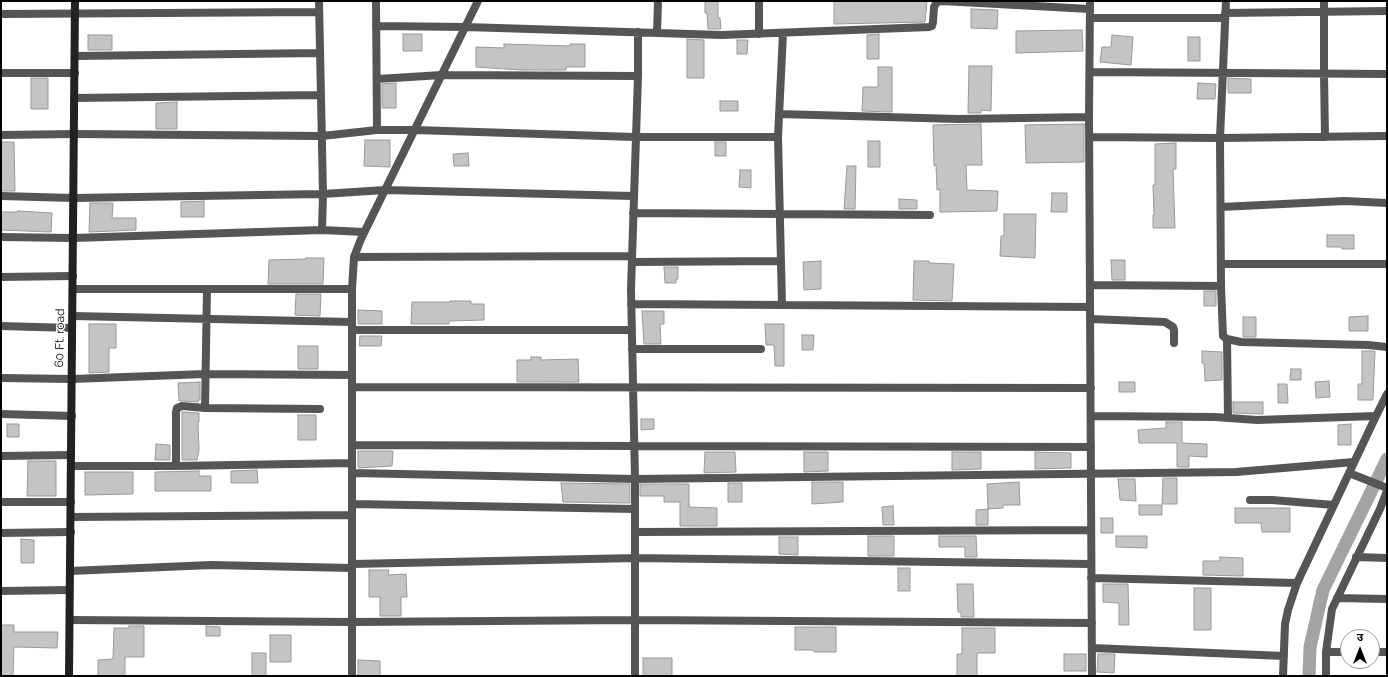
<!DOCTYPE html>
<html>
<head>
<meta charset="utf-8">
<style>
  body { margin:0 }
  #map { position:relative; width:1388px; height:677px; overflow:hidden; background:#fff; font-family:Raleway,"Noto Sans Devanagari",sans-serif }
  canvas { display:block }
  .frame { position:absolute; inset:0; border:2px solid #000; pointer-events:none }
  .north { position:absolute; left:1340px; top:629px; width:40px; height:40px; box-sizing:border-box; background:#fff; border:1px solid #999; border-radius:50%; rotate:0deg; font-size:11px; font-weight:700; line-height:16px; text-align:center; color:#000 }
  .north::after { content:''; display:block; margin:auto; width:14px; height:18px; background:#000; clip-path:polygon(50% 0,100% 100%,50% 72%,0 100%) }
</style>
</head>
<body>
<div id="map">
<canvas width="1388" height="677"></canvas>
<div class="frame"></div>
<div class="north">उ</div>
</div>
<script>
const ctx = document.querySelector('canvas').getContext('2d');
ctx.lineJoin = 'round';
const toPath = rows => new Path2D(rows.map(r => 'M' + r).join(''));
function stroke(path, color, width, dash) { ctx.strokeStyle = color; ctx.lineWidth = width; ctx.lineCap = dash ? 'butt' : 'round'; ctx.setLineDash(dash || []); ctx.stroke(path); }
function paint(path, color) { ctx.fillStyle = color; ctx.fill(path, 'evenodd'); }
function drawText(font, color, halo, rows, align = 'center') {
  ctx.font = font + ' Raleway,sans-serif'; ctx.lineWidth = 3; ctx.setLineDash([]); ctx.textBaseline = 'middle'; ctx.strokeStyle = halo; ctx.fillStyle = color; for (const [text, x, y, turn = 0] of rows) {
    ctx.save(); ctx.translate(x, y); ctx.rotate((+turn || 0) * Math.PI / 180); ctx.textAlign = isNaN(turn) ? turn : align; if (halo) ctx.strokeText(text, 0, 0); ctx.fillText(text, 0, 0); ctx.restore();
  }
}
const canal = toPath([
  [1309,676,1310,647,1323,590,1387,459]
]);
const building = toPath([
  [705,1,718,1,718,18,720,18,721,29,708,29,707,13,705,13,705,1],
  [834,1,927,1,925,22,834,24,834,1],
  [971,9,998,10,997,29,971,28,971,9],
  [1082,30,1083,51,1016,53,1016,31,1082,30],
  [403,34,422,34,422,51,403,51,403,34],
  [879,34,879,59,867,59,867,35,879,34],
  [88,35,112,35,112,50,88,50,88,35],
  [1112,35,1133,37,1131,65,1100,62,1102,47,1111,47,1112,35],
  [1188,37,1200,37,1200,61,1188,61,1188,37],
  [687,39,704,40,704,78,687,78,687,39],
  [737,40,748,40,747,54,737,54,737,40],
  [504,44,570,46,570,44,585,44,585,67,566,67,566,70,520,70,476,67,476,47,504,48,504,44],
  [969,66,992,66,991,111,981,110,981,113,968,113,969,66],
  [878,67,892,67,892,112,862,111,863,87,878,87,878,67],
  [31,78,48,78,48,109,31,109,31,78],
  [1228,78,1251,79,1251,93,1228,93,1228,78],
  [396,83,396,108,382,108,382,84,396,83],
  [1198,83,1216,84,1215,99,1197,99,1198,83],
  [720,101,738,101,738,111,720,111,720,101],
  [177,102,177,129,156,129,156,103,177,102],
  [981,124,982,165,966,165,967,190,998,191,997,211,940,212,940,189,937,190,936,165,934,166,933,125,981,124],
  [1084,124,1084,162,1026,163,1025,125,1084,124],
  [365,140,390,140,390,167,364,166,365,140],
  [868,141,880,141,880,167,868,167,868,141],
  [1,142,14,142,15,191,1,191,1,142],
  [715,142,726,142,726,156,715,156,715,142],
  [1176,143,1176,169,1173,169,1175,228,1153,228,1153,215,1154,215,1153,185,1155,185,1155,144,1176,143],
  [468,153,469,166,454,166,453,154,468,153],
  [847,166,856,166,855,209,844,209,847,166],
  [740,170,751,170,751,188,739,187,740,170],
  [1052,193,1067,193,1067,212,1051,212,1052,193],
  [899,199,917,200,917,209,899,209,899,199],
  [204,201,204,217,181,217,181,202,204,201],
  [90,203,113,203,112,218,136,218,136,230,89,232,90,203],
  [18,211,52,213,51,232,1,230,1,212,18,212,18,211],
  [1004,214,1036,214,1035,258,1000,256,1001,236,1004,236,1004,214],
  [1327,235,1354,235,1354,249,1342,249,1342,247,1327,247,1327,235],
  [306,258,324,258,323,284,268,284,269,260,306,259,306,258],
  [1111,260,1125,260,1125,280,1112,280,1111,260],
  [821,261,821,289,804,290,803,262,821,261],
  [914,261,929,261,929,263,954,264,952,301,913,300,914,261],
  [664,267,678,267,678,279,676,279,676,283,665,283,664,267],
  [1204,291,1216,291,1216,306,1204,306,1204,291],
  [296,294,321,294,320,316,295,315,296,294],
  [450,301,471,301,471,304,484,304,484,320,449,321,449,324,411,324,412,302,450,302,450,301],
  [358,310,382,311,382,324,358,324,358,310],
  [642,311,664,311,664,324,660,324,661,344,644,344,642,311],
  [1368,316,1368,331,1349,331,1349,317,1368,316],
  [1243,317,1256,317,1256,337,1243,337,1243,317],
  [89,324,116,324,116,348,109,348,109,372,89,373,89,324],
  [765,324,784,324,784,366,775,366,774,345,766,345,765,324],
  [802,335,814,335,813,350,802,350,802,335],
  [360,336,382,336,381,346,359,346,360,336],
  [298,346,318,346,318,369,298,369,298,346],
  [1202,351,1222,352,1222,380,1205,381,1204,363,1202,363,1202,351],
  [1362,351,1375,351,1373,400,1358,400,1358,384,1362,384,1362,351],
  [531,357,541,357,541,360,578,359,579,382,517,382,517,360,531,360,531,357],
  [1291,369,1301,369,1301,380,1290,380,1291,369],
  [1329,381,1330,397,1316,398,1315,382,1329,381],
  [200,382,200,400,198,400,198,402,182,401,179,401,178,383,200,382],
  [1119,382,1135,382,1135,392,1119,392,1119,382],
  [1278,384,1287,384,1288,403,1278,403,1278,384],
  [1233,402,1263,402,1263,414,1233,413,1233,402],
  [182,412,199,413,199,422,198,422,199,450,197,460,182,460,182,412],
  [298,415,316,415,316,440,298,440,298,415],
  [641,419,654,419,654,429,641,430,641,419],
  [1166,422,1182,422,1182,443,1207,444,1207,457,1189,456,1189,467,1177,467,1177,443,1139,443,1138,430,1166,428,1166,422],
  [7,424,19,424,19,437,7,437,7,424],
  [1351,424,1351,445,1338,445,1338,425,1351,424],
  [156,444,170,445,170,460,155,460,156,444],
  [358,451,393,451,392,466,358,468,358,451],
  [705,452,735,452,736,472,704,473,705,452],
  [804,452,828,452,828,471,804,472,804,452],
  [952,452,981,452,981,469,952,470,952,452],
  [1035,452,1071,453,1071,468,1035,469,1035,452],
  [28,461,56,461,56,496,27,496,28,461],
  [257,470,258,483,231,483,231,471,257,470],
  [199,471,199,476,211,476,211,491,155,491,155,472,199,471],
  [85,472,133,472,133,494,85,495,85,472],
  [1163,478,1177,478,1177,504,1162,504,1163,478],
  [1118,479,1135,479,1136,501,1120,500,1118,479],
  [812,482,843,482,843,502,812,504,812,482],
  [1019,482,1020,505,1003,505,1003,508,988,509,987,484,1019,482],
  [561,483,630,484,630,503,563,502,561,483],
  [728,483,742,483,742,502,728,502,728,483],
  [640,484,689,484,689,507,717,508,717,526,680,526,680,502,664,502,664,496,640,496,640,484],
  [1139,505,1162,505,1162,515,1139,515,1139,505],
  [893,506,894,525,883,525,882,507,893,506],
  [1235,508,1290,508,1290,532,1262,532,1261,523,1235,523,1235,508],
  [988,509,988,525,976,525,976,510,988,509],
  [1101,518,1113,518,1113,533,1101,533,1101,518],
  [868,536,894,536,894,556,868,556,868,536],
  [939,536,976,536,977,557,965,557,965,547,939,547,939,536],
  [1116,536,1147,536,1147,548,1116,547,1116,536],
  [779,537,798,537,798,555,779,554,779,537],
  [21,539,34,540,34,563,21,563,21,539],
  [1220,557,1243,558,1243,576,1203,575,1203,561,1220,561,1220,557],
  [898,568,910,568,910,591,898,591,898,568],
  [369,570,389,570,388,575,406,574,407,597,401,597,401,616,380,616,380,597,369,597,369,570],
  [957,584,973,584,974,617,961,617,961,612,958,612,957,584],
  [1103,584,1128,584,1129,625,1119,625,1119,603,1103,602,1103,584],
  [1194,588,1211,588,1211,630,1194,630,1194,588],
  [1,625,14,625,14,632,58,632,57,648,14,647,13,676,1,676,1,625],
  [129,626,144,626,144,657,125,657,125,676,98,676,98,660,113,659,114,628,129,628,129,626],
  [206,626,220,627,220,636,206,636,206,626],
  [795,627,836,627,836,652,814,652,814,650,795,650,795,627],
  [962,628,995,628,995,653,977,653,977,676,957,676,957,654,962,654,962,628],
  [270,635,291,635,291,662,270,662,270,635],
  [252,653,266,653,266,676,252,676,252,653],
  [1064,654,1086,654,1086,671,1064,671,1064,654],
  [1098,654,1115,654,1114,673,1097,672,1098,654],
  [643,658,672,658,672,676,643,676,643,658],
  [358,660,380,661,380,676,358,676,358,660]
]);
const street = toPath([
  [376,1,377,130],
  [759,1,759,34],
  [1090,1,1089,117,1092,676],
  [1226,1,1220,138,1221,286,1223,336,1227,339,1241,342,1368,345,1387,347],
  [1324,1,1324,74,1325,137],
  [1225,13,1387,11],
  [1,14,319,12],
  [1090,18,1225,18],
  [376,26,466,27,722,35,929,27,932,26,933,22,934,7,937,2,942,1,1090,9],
  [657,33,658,1],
  [75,56,320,53],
  [1090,72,1387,74],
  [1,73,75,73],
  [377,79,442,75,638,76],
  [74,98,321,95],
  [779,114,958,119,1089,117],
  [1,135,74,134,322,136,377,130,415,130,635,137,778,137],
  [1090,137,1220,138,1387,136],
  [1,196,73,198,323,194,385,190,633,196],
  [1221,207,1345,201,1387,203],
  [633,213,930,215],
  [322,230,364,232],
  [1,237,73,238,322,230,323,194,319,1],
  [354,257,632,256],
  [632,262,781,261],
  [1221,264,1387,264],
  [1,277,73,276],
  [1090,285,1221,286],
  [73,289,352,289],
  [631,304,1090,307],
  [782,305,778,137,783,33],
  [73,316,352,322],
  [1091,319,1165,322,1173,327,1174,330,1174,343],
  [1,326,72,328],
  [352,330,632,330],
  [1227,339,1228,418],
  [632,349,761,349],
  [1,378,72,379,205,374,352,375],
  [352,387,1091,388],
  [205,408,207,289],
  [1,414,72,416],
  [1091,416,1215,417,1257,420,1376,416],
  [352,445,634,446,1091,447],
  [1,456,71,455],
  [71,466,176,466,352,463],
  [176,466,176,412,177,408,182,406,205,408,320,409],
  [353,473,635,479,1236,472,1354,462],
  [1349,473,1387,488],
  [1250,500,1272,500,1334,505],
  [1,502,71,502],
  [353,504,635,509],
  [71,517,352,515],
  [635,532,1091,530],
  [1,533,71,532],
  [1356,557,1387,558],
  [352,564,636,558,1091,564],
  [70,571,211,565,352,568],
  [1091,578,1297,583],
  [1,591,69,590],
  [1337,598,1387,599],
  [70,620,352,622,635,620,1092,623],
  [1092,648,1284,656],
  [1326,652,1348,652],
  [1372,652,1387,652],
  [352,676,352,289,354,257,361,239,385,190,478,1],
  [635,676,635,479,631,289,638,76,638,32],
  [1283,676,1285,624,1288,610,1297,583,1376,416,1387,394],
  [1326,676,1326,652,1332,609,1380,509,1387,491]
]);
const secondary = toPath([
  [69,676,75,1]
]);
const streetNames = [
  ["60 Ft. road",60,338,-89]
];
stroke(canal, '#a3a3a3', 13);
paint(building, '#c4c4c4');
stroke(building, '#999', 1);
stroke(street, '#555', 8);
stroke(secondary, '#222', 8);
drawText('12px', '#000', '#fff', streetNames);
</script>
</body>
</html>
